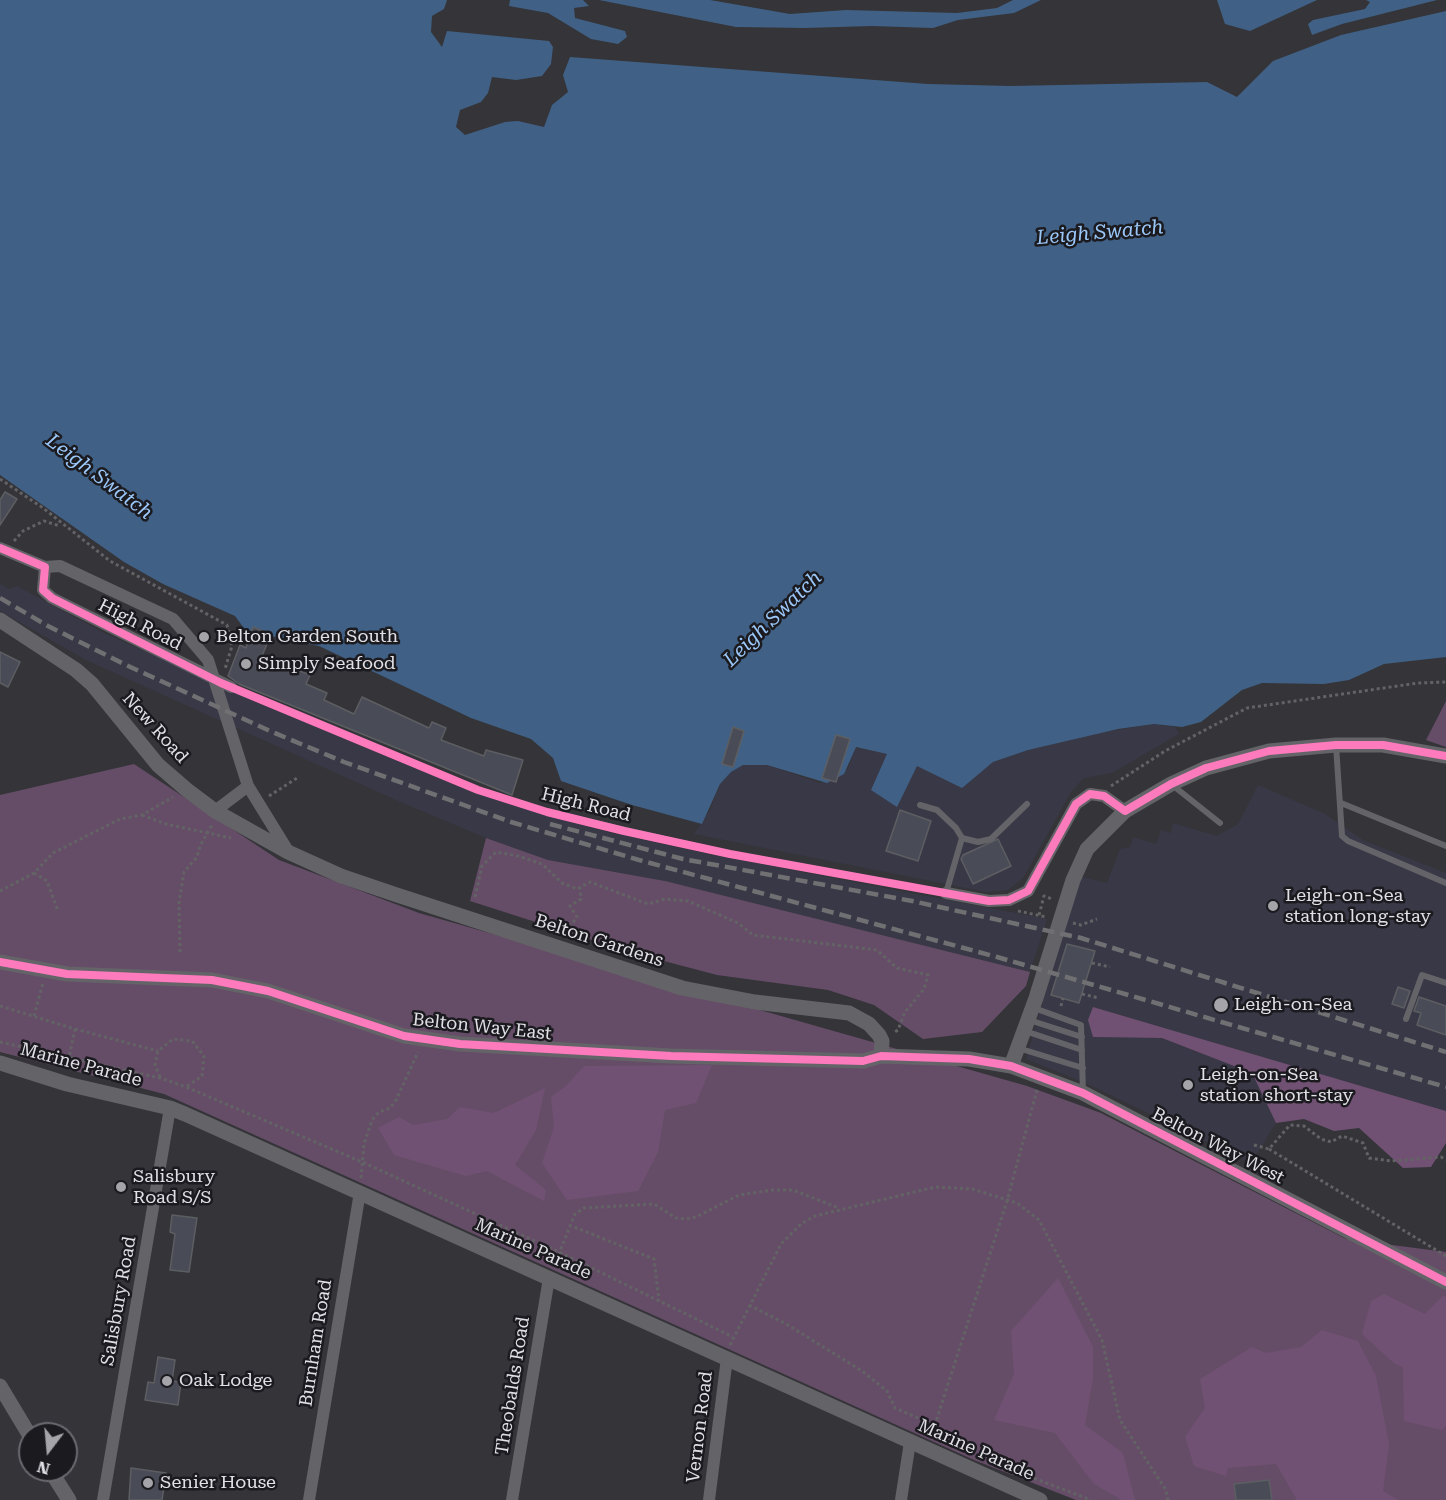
<!DOCTYPE html>
<html>
<head>
<meta charset="utf-8">
<style>
  body { margin:0 }
  #map { position:relative; width:1446px; height:1500px; overflow:hidden; background:#343439; font-family:"Roboto Serif",serif }
  canvas { display:block }
  .north { position:absolute; left:18px; top:1422px; width:60px; height:60px; box-sizing:border-box; background:#1b1a1f; border:2px solid #6a696f; border-radius:50%; rotate:196deg; font-size:16px; font-weight:700; line-height:24px; text-align:center; color:#e1e0e6 }
  .north::after { content:''; display:block; margin:auto; width:21px; height:27px; background:#a4a4a9; clip-path:polygon(50% 0,100% 100%,50% 72%,0 100%) }
</style>
</head>
<body>
<div id="map">
<canvas width="1446" height="1500"></canvas>
<div class="north">N</div>
</div>
<script>
const ctx = document.querySelector('canvas').getContext('2d');
ctx.lineJoin = 'round';
function paint(path, color) { ctx.fillStyle = color; ctx.fill(path, 'evenodd'); }
const toPath = rows => new Path2D(rows.map(r => 'M' + r).join(''));
function stroke(path, color, width, dash) { ctx.strokeStyle = color; ctx.lineWidth = width; ctx.lineCap = dash ? 'butt' : 'round'; ctx.setLineDash(dash || []); ctx.stroke(path); }
function drawText(font, color, halo, rows, align = 'center') {
  ctx.font = font + ' "Roboto Serif",serif'; ctx.lineWidth = 5; ctx.setLineDash([]); ctx.textBaseline = 'middle'; ctx.strokeStyle = halo; ctx.fillStyle = color; for (const [text, x, y, turn = 0] of rows) {
    ctx.save(); ctx.translate(x, y); ctx.rotate((+turn || 0) * Math.PI / 180); ctx.textAlign = isNaN(turn) ? turn : align; if (halo) ctx.strokeText(text, 0, 0); ctx.fillText(text, 0, 0); ctx.restore();
  }
}
const built = toPath([
  [0,584,9,589,17,586,104,633,289,715,437,777,522,808,607,832,708,854,1047,919,1030,972,665,881,548,860,486,838,398,801,86,660,0,611],
  [1154,724,1175,727,1179,734,1112,773,1084,778,1071,792,1023,878,1008,890,986,892,694,834,710,810,720,784,731,772,743,765,767,765,820,783,848,769,855,747,888,754,917,766,978,773,993,762,1028,750,1090,734],
  [1258,785,1325,814,1363,840,1446,873,1446,1111,1093,1007,1094,1037,1162,1038,1252,1073,1276,1123,1251,1163,1092,1086,1026,1059,1079,876,1107,883,1120,849,1130,847,1133,837,1156,844,1161,830,1171,833,1173,823,1217,836,1238,824]
]);
const green = toPath([
  [1446,701,1446,747,1426,740],
  [134,764,279,860,419,913,1027,1086,1101,1113,1346,1239,1446,1252,1446,1500,1076,1500,974,1460,164,1094,0,1052,0,795],
  [486,838,548,860,665,881,1030,972,1026,986,982,1032,923,1039,874,1005,828,990,717,975,626,951,470,901]
]);
const forest = toPath([
  [1093,1007,1446,1111,1446,1143,1431,1167,1403,1168,1359,1128,1334,1131,1304,1119,1276,1123,1252,1073,1162,1038,1093,1037,1088,1020],
  [712,1065,696,1103,665,1110,658,1152,638,1191,567,1200,542,1163,554,1127,551,1097,566,1086,584,1066],
  [545,1088,536,1130,515,1165,546,1190,544,1201,487,1171,466,1176,394,1155,378,1128,399,1117,413,1125,447,1119,460,1107,494,1113],
  [1058,1278,1093,1347,1093,1378,1085,1425,1123,1453,1135,1500,1122,1500,1094,1484,1055,1433,994,1420,1014,1374,1011,1331],
  [1384,1294,1425,1314,1443,1296,1446,1297,1446,1426,1442,1430,1404,1421,1403,1367,1395,1364,1362,1334,1371,1301],
  [1322,1330,1358,1341,1376,1376,1389,1444,1383,1491,1398,1500,1297,1500,1276,1464,1228,1468,1226,1476,1194,1466,1185,1437,1205,1408,1200,1379,1252,1347,1266,1353,1301,1347]
]);
const water = toPath([
  [0,0,447,0,444,9,432,16,431,32,442,47,447,31,549,41,553,47,551,64,542,76,516,80,492,77,488,93,481,102,460,110,456,127,465,135,505,122,518,121,544,127,552,105,568,92,563,75,570,57,928,84,1011,86,1207,82,1237,97,1273,61,1341,35,1446,11,1446,657,1384,664,1349,680,1324,684,1262,683,1242,690,1201,722,1182,727,1154,724,1118,729,1028,750,993,762,962,788,917,766,897,807,871,790,887,754,856,747,844,774,827,783,767,765,743,765,731,772,720,784,702,824,632,805,561,781,553,758,531,739,471,718,319,646,246,631,235,616,163,584,124,562,0,475],
  [510,0,583,0,589,6,574,8,575,18,625,31,627,37,618,44,591,39,548,13,509,6],
  [599,0,710,0,790,14,846,10,957,13,997,8,1013,0,1041,0,1014,13,958,20,933,28,872,26,805,28,736,27],
  [1217,0,1317,0,1250,31,1225,24],
  [1366,0,1437,0,1342,24,1312,35,1308,24,1313,20,1365,9,1370,2]
]);
const building = toPath([
  [5,492,17,499,0,525,0,500,5,492],
  [253,627,271,634,262,656,310,675,306,684,327,693,324,700,354,714,362,697,429,728,432,722,446,728,441,740,484,756,486,750,523,760,512,795,239,684,228,676,240,645,246,648,253,627],
  [0,652,20,662,8,687,0,683,0,652],
  [733,727,744,731,733,767,722,764,733,727],
  [836,735,850,739,836,782,822,778,836,735],
  [900,810,931,821,918,861,886,851,900,810],
  [998,839,1011,866,973,884,961,859,963,855,998,839],
  [1067,944,1095,951,1079,1003,1051,995,1067,944],
  [1398,987,1410,991,1404,1008,1392,1004,1398,987],
  [1419,997,1446,1006,1446,1035,1417,1025,1421,1013,1414,1011,1419,997],
  [172,1215,197,1218,189,1272,170,1270,175,1234,170,1232,172,1215],
  [158,1357,175,1360,172,1381,181,1382,178,1405,145,1400,148,1382,154,1383,158,1357],
  [131,1468,166,1473,162,1500,129,1500,131,1468],
  [1269,1480,1272,1500,1236,1500,1234,1484,1269,1480]
]);
const path = toPath([
  [0,479,43,508,110,561,227,625,232,646,225,669],
  [14,541,23,531,44,521,60,526],
  [1111,786,1165,751,1247,708,1418,683,1446,682],
  [269,796,297,778],
  [142,815,166,824,231,838],
  [34,873,47,881,58,911],
  [0,891,34,873,53,853,120,819,142,815,173,797],
  [475,897,482,866,496,852,518,856,542,864,562,883,577,889,590,882,648,904,665,899,688,901,738,923,753,935,877,950,897,968,928,975,924,989,905,1012,898,1030,893,1033],
  [1018,911,1046,917],
  [1039,915,1044,896,1052,899],
  [1073,923,1081,925,1097,919],
  [566,932,577,917,570,906,581,899,580,887],
  [180,952,179,903,184,872,197,857,200,846,212,825],
  [1092,963,1110,967],
  [1082,994,1099,998],
  [0,1006,75,1029,69,1058],
  [1061,1006,1063,998],
  [34,1016,43,983],
  [75,1029,158,1051],
  [0,1042,160,1078,186,1087,362,1162,559,1252,733,1337],
  [160,1077,155,1065,158,1051,173,1039,192,1041,204,1056,202,1076,186,1087],
  [1254,1145,1269,1149,1290,1125,1304,1126,1321,1139,1331,1142,1342,1136,1363,1143,1369,1158,1391,1161,1441,1157,1446,1160],
  [1269,1149,1446,1256],
  [361,1178,364,1144,372,1120,379,1112,390,1108,396,1100,418,1052],
  [569,1225,654,1259,659,1301],
  [554,1266,575,1214,584,1208,654,1204,676,1218,685,1219,696,1217,739,1195,773,1190,793,1190,839,1208],
  [749,1305,788,1325,862,1371,887,1391,895,1408,934,1425],
  [730,1345,781,1244,801,1224,815,1216,935,1187,972,1189,1017,1203,1039,1220,1102,1340,1120,1420,1166,1490,1168,1500],
  [931,1437,1007,1201,1037,1090],
  [1023,1474,1091,1500]
]);
const service = toPath([
  [231,687,478,790,547,812,730,854,946,893,962,838,978,842,991,839,1027,804],
  [1336,745,1342,836,1348,841,1446,883],
  [1171,784,1220,823],
  [1341,803,1446,846],
  [920,805,937,810,956,828,962,838],
  [1034,1008,1081,1025,1083,1093],
  [1406,1019,1422,975,1446,983],
  [1029,1020,1082,1037],
  [1025,1031,1082,1050],
  [1018,1048,1083,1068]
]);
const minor = toPath([
  [0,548,45,567,60,566,173,619,208,660,248,786,288,851],
  [45,567,43,590,52,598,231,687],
  [215,811,248,786],
  [946,893,989,901,1009,900,1028,891,1076,804,1090,794,1104,796,1125,811],
  [103,1500,170,1108],
  [309,1500,360,1192],
  [512,1500,549,1278],
  [709,1500,727,1358],
  [901,1500,910,1442]
]);
const tertiary = toPath([
  [0,620,76,670,92,684,158,765,187,790,215,811,288,852,341,876,394,894,682,988,755,1002,849,1013,869,1024,879,1035,882,1041,881,1056],
  [0,962,67,974,212,980,268,991,404,1036,460,1044,671,1056,863,1061,881,1056,969,1059,1011,1066,1083,1093,1446,1282],
  [0,1063,67,1084,170,1108,185,1114,1040,1500],
  [1011,1066,1036,998,1073,880,1087,849,1125,811,1171,784,1206,768,1269,751,1336,745,1383,745,1446,756],
  [0,1386,30,1436],
  [50,1470,69,1500]
]);
const rail = toPath([
  [0,598,48,626,126,665,270,731,344,762,511,822,639,860,997,957,1446,1087],
  [550,824,683,859,912,901,1081,938,1446,1052]
]);
const cycleway = toPath([
  [0,548,45,567,43,590,52,598,221,683,478,790,547,812,624,831,730,854,989,901,1009,900,1028,891,1076,804,1090,794,1104,796,1125,811,1171,784,1206,768,1269,751,1336,745,1383,745,1446,756],
  [0,962,67,974,212,980,268,991,404,1036,460,1044,671,1056,863,1061,881,1056,969,1059,1011,1066,1083,1093,1446,1282]
]);
const markers = [
  [204,637,6,"#a4a4a9"],
  [246,664,6,"#a4a4a9"],
  [1273,906,6,"#a4a4a9"],
  [1221,1005,8,"#a4a4a9"],
  [1188,1085,6,"#a4a4a9"],
  [121,1187,6,"#a4a4a9"],
  [167,1381,6,"#a4a4a9"],
  [148,1483,6,"#a4a4a9"]
];
const streetNames = [
  ["High Road",140,625,27],
  ["New Road",155,728,48],
  ["High Road",586,805,14],
  ["Belton Gardens",599,941,18],
  ["Belton Way East",482,1027,6],
  ["Marine Parade",81,1065,15],
  ["Belton Way West",1218,1146,27],
  ["Marine Parade",533,1249,24],
  ["Salisbury Road",119,1301,-80],
  ["Burnham Road",316,1343,-81],
  ["Theobalds Road",513,1386,-81],
  ["Vernon Road",700,1427,-83],
  ["Marine Parade",976,1450,24]
];
const poiNames = [
  ["Belton Garden South",216,637],
  ["Simply Seafood",258,664],
  ["Leigh-on-Sea",1285,896],
  ["station long-stay",1285,917],
  ["Leigh-on-Sea",1234,1005],
  ["Leigh-on-Sea",1200,1075],
  ["station short-stay",1200,1096],
  ["Salisbury",133,1177],
  ["Road S/S",133,1198],
  ["Oak Lodge",179,1381],
  ["Senier House",160,1483]
];
const waterNames = [
  ["Leigh Swatch",1100,233,-5],
  ["Leigh Swatch",99,477,37],
  ["Leigh Swatch",773,619,-44]
];
paint(built, '#393846');
paint(green, '#654d67');
paint(forest, '#715173');
paint(water, '#406185');
paint(building, '#494c57');
stroke(building, '#5d5e62', 1.5);
stroke(path, '#636366', 3, [3, 3]);
stroke(service, '#646468', 6);
stroke(minor, '#646468', 12);
stroke(tertiary, '#646468', 15);
stroke(rail, '#707073', 4.5, [12, 6]);
stroke(cycleway, '#fd7abc', 8);
for (const [x, y, r, color] of markers) { const dot = new Path2D(); dot.arc(x, y, r, 0, 2 * Math.PI); ctx.fillStyle = color; ctx.fill(dot); stroke(dot, '#1b1a1f', 2); }
drawText('18px', '#e1e0e6', '#1b1a1f', streetNames);
drawText('18px', '#e1e0e6', '#1b1a1f', poiNames, 'left');
drawText('italic 20px', '#9bc8f9', '#1b1a1f', waterNames);
</script>
</body>
</html>
